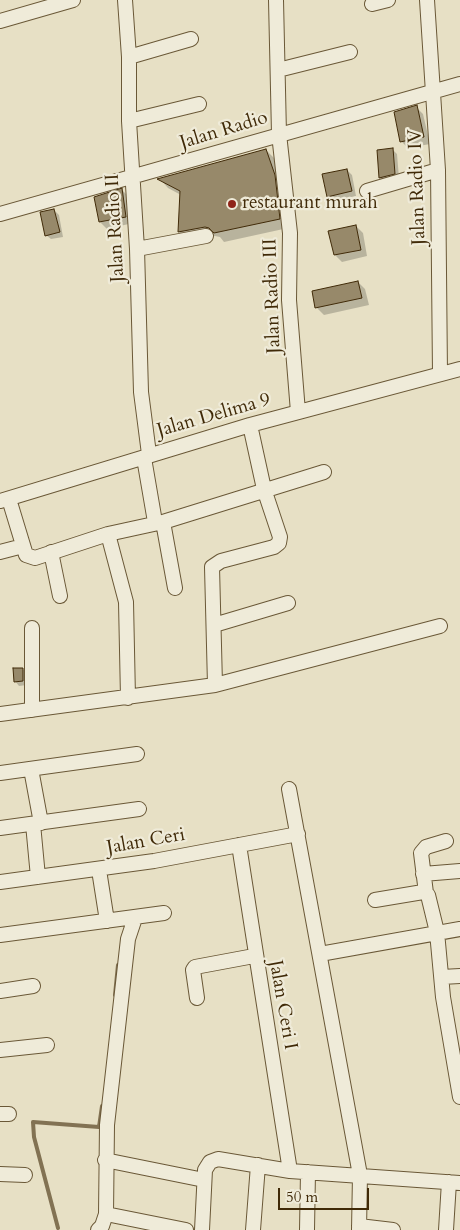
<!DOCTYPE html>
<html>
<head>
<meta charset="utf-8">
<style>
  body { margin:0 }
  #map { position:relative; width:460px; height:1230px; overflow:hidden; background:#e7e0c5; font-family:Cardo,serif }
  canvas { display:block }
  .scale { position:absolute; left:278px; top:1188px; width:91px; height:22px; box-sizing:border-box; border:2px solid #402a08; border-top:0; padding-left:6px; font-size:15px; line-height:18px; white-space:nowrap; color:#402a08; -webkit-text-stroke:4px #efebd9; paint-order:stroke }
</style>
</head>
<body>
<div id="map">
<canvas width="460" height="1230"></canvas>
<div class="scale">50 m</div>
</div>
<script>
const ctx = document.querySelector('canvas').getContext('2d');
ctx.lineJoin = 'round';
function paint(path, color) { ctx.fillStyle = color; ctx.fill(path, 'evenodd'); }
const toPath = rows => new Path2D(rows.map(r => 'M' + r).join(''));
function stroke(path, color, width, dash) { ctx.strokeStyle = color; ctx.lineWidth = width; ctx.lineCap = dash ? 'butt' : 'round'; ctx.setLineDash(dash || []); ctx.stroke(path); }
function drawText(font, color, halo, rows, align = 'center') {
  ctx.font = font + ' Cardo,serif'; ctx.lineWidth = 4.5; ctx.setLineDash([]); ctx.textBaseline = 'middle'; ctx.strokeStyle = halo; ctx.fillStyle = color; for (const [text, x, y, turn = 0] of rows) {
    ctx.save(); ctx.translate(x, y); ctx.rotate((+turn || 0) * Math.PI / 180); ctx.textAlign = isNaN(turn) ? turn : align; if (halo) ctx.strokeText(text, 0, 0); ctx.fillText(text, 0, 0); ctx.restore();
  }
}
const shadow = toPath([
  [416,107,423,114,430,144,408,148,401,141],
  [392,149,397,154,399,178,385,182,380,178,378,151],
  [266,150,275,159,288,228,224,242,220,237,215,236,188,241,179,232,181,195,168,188,160,179],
  [347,170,352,175,356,196,332,201,328,196],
  [122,190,129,197,133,223,107,229,100,222],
  [54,210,59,215,63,237,51,239,46,235],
  [356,226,363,233,367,256,342,262,335,255],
  [358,282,365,289,369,305,324,315,317,308,313,291],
  [23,669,27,674,27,685,19,686,15,681]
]);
const stream = toPath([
  [115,995,118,965],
  [58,1228,34,1137,33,1122,99,1127,102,1106]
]);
const building = toPath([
  [417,105,424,137,400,142,394,112,417,105],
  [393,148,395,174,379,178,377,150,393,148],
  [266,149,275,175,280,219,214,233,209,228,205,227,178,232,180,191,157,179,266,149],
  [347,169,352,191,327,197,322,174,347,169],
  [122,188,126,217,99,222,94,197,122,188],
  [54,209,60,232,45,236,40,212,54,209],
  [356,225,361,250,334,255,328,231,356,225],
  [358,281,362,298,315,308,312,291,358,281],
  [13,668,23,668,23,681,14,682,13,668]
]);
const street = toPath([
  [125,0,129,57,129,121,137,249,141,392,149,454],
  [276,0,279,134,290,233,289,300,298,412],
  [427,0,438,170,440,374],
  [372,4,388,0],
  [0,21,73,0],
  [129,57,191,39],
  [278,70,350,52],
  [129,121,199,104],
  [367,191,438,170],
  [0,214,460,84],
  [137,249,206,236],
  [144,458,155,522],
  [9,499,26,555,35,558,108,534,163,522,324,472],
  [0,501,250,425,460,369],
  [163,522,175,588],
  [108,534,126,602,128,698],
  [0,552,23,546],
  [51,552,60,596],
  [214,625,288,603],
  [32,628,32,710],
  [215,685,212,567,221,561,274,547,279,543,280,537,264,489,250,425],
  [0,714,215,685,440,626],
  [31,769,41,823],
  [0,773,137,754],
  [289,789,360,1175,359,1230],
  [33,824,38,877],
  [0,828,139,809],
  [239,845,290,1171],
  [99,870,107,921],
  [423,874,460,871],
  [0,882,154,861,298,834],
  [426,893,421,853,426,847,446,841],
  [375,900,423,892,428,895,437,932,443,997,460,1097],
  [0,935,164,913],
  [320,954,460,929],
  [442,977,460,976],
  [0,991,33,986],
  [197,998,193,970,195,967,254,956],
  [0,1050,47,1045],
  [0,1114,9,1114],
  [105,1160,204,1180],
  [0,1174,25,1175],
  [106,1214,186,1230],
  [359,1226,393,1230],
  [98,1230,102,1226,106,1214,107,1125,128,939,135,918],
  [202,1230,205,1170,210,1162,218,1159,290,1171,460,1183],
  [253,1230,258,1165],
  [307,1230,308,1172],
  [446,1230,449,1182]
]);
const markers = [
  [232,204,5,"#8f2418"]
];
const streetNames = [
  ["Jalan Radio",224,131,-17],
  ["Jalan Radio IV",418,187,-92],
  ["Jalan Radio II",116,228,-93],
  ["Jalan Radio III",273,296,-92],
  ["Jalan Delima 9",214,416,-16],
  ["Jalan Ceri",146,842,-10],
  ["Jalan Ceri I",282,1005,80]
];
const poiNames = [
  ["restaurant murah",242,204]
];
paint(shadow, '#0003');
stroke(stream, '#827253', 4);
paint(building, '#97896a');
stroke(building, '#402a08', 1);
stroke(street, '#6a5837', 16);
stroke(street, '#efebd9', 14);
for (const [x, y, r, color] of markers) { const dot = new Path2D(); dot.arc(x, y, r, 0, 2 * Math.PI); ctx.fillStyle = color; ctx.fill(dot); stroke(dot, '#efebd9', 2); }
drawText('19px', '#402a08', '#efebd9', streetNames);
drawText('19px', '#402a08', '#efebd9', poiNames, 'left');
</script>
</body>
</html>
